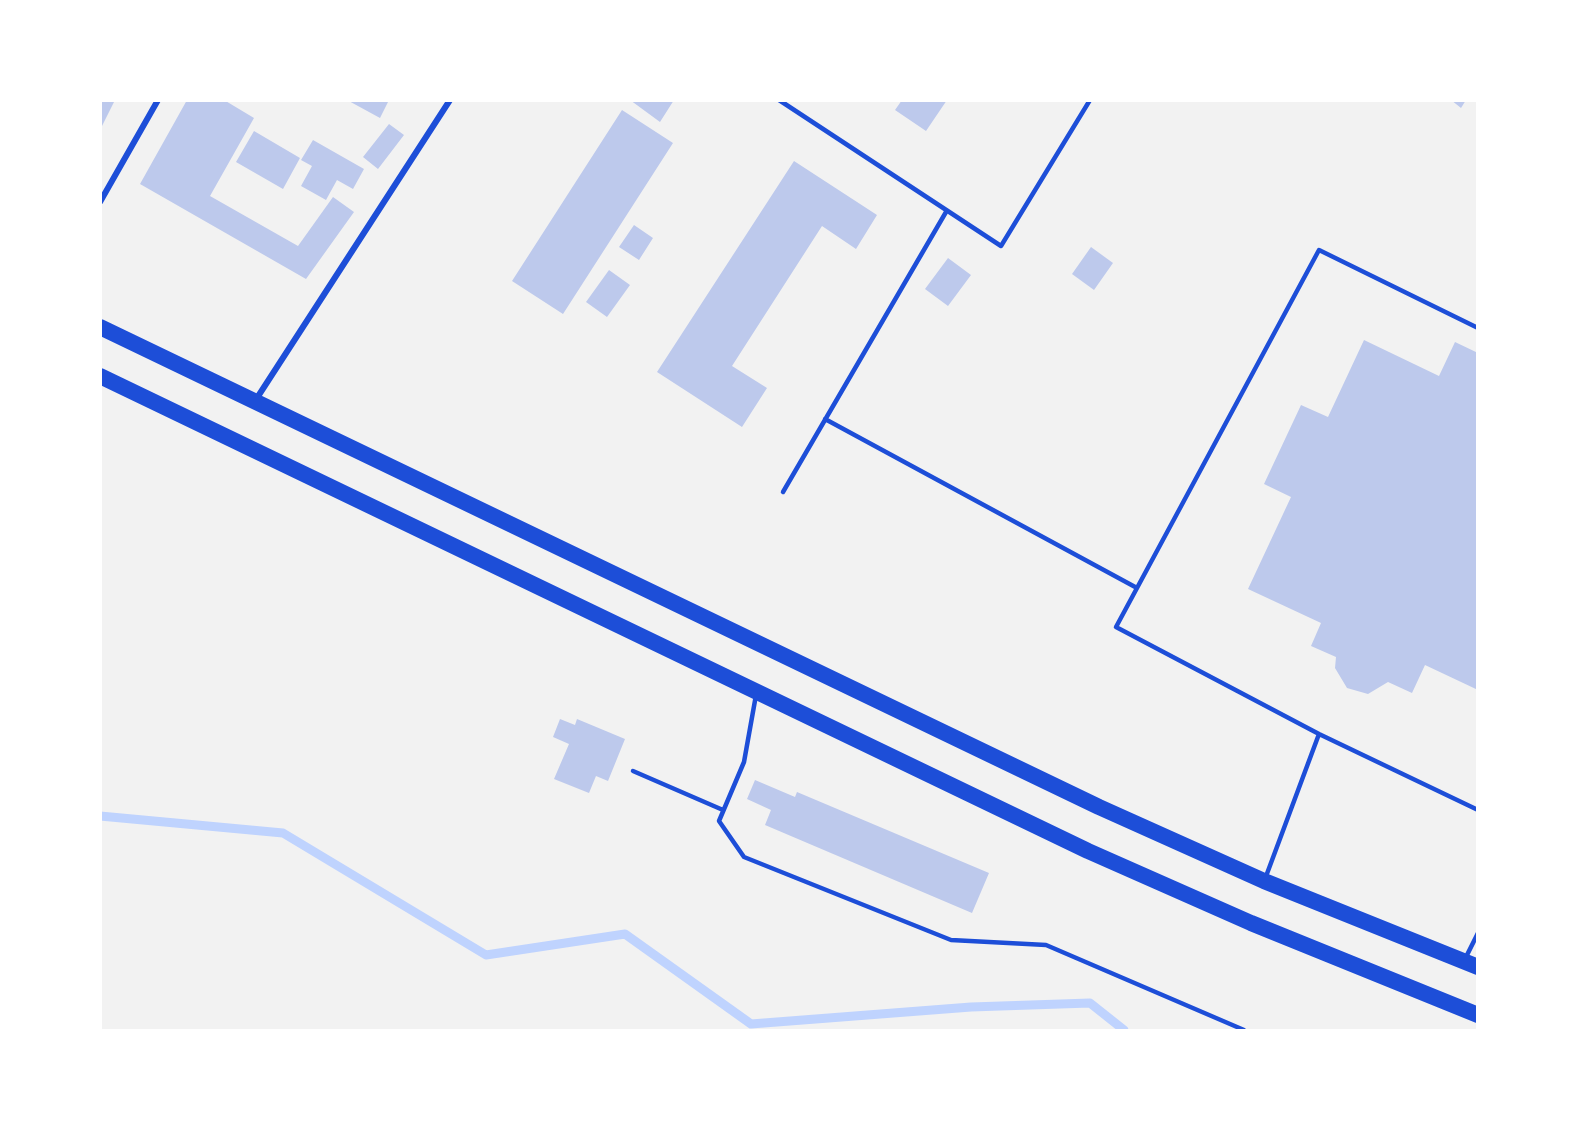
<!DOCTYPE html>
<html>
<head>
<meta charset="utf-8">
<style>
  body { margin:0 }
  #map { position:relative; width:1578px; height:1131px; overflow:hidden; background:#f2f2f2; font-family:"Asap Condensed",sans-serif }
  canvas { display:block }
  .frame { position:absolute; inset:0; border:102px solid #fff; pointer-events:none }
</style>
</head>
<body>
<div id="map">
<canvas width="1578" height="1131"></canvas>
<div class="frame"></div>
</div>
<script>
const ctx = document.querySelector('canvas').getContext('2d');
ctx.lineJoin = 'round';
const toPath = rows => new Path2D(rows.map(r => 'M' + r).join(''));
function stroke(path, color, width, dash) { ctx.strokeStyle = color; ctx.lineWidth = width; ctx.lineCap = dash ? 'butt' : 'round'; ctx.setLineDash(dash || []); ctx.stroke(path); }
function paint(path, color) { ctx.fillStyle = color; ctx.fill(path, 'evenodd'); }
const stream = toPath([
  [100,816,283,833,486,955,625,934,751,1024,971,1007,1090,1003,1124,1030]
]);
const building = toPath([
  [100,100,115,100,100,130],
  [187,100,224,100,254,118,210,196,298,246,333,197,354,212,306,279,140,184],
  [347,100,389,100,380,118],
  [630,100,674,100,660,122],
  [902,100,947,100,926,131,895,110],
  [1451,100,1466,100,1461,108],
  [622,110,673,143,563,314,512,281],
  [389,124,404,135,378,169,363,157],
  [254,131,300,158,283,189,236,162],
  [313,140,364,169,353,189,337,180,326,200,301,186,312,166,301,160],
  [794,161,877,215,856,249,822,226,732,366,767,388,742,427,657,372],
  [634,225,653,238,639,260,619,247],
  [1091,247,1113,263,1094,290,1072,274],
  [948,258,971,275,948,306,925,289],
  [609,270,630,285,607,317,586,302],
  [1364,340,1439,376,1455,342,1478,353,1478,690,1425,665,1412,693,1388,682,1368,694,1347,688,1335,668,1336,657,1311,646,1321,623,1248,589,1291,497,1264,484,1301,405,1328,417],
  [560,719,575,725,577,719,625,739,608,781,596,776,589,793,554,779,569,744,553,737],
  [755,780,795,797,797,792,989,873,972,913,765,825,771,810,747,799]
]);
const service = toPath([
  [779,100,1001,246,1090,100],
  [1478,328,1319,250,1116,627,1319,734,1478,810],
  [825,419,1137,588],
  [783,492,946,212],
  [756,695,744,762,719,821,744,857,951,940,1046,945,1244,1030],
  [633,771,723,810],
  [1265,879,1319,734],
  [1465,959,1478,933]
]);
const minor = toPath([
  [100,202,158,100],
  [255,401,450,100]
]);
const trunk = toPath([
  [100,327,1099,807,1264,881,1478,967],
  [100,376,1088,851,1251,923,1478,1015]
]);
stroke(stream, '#bfd3fe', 9);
paint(building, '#bdc9ec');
stroke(service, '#1d4ed8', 4.5);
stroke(minor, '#1d4ed8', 6);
stroke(trunk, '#1d4ed8', 16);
</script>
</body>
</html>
